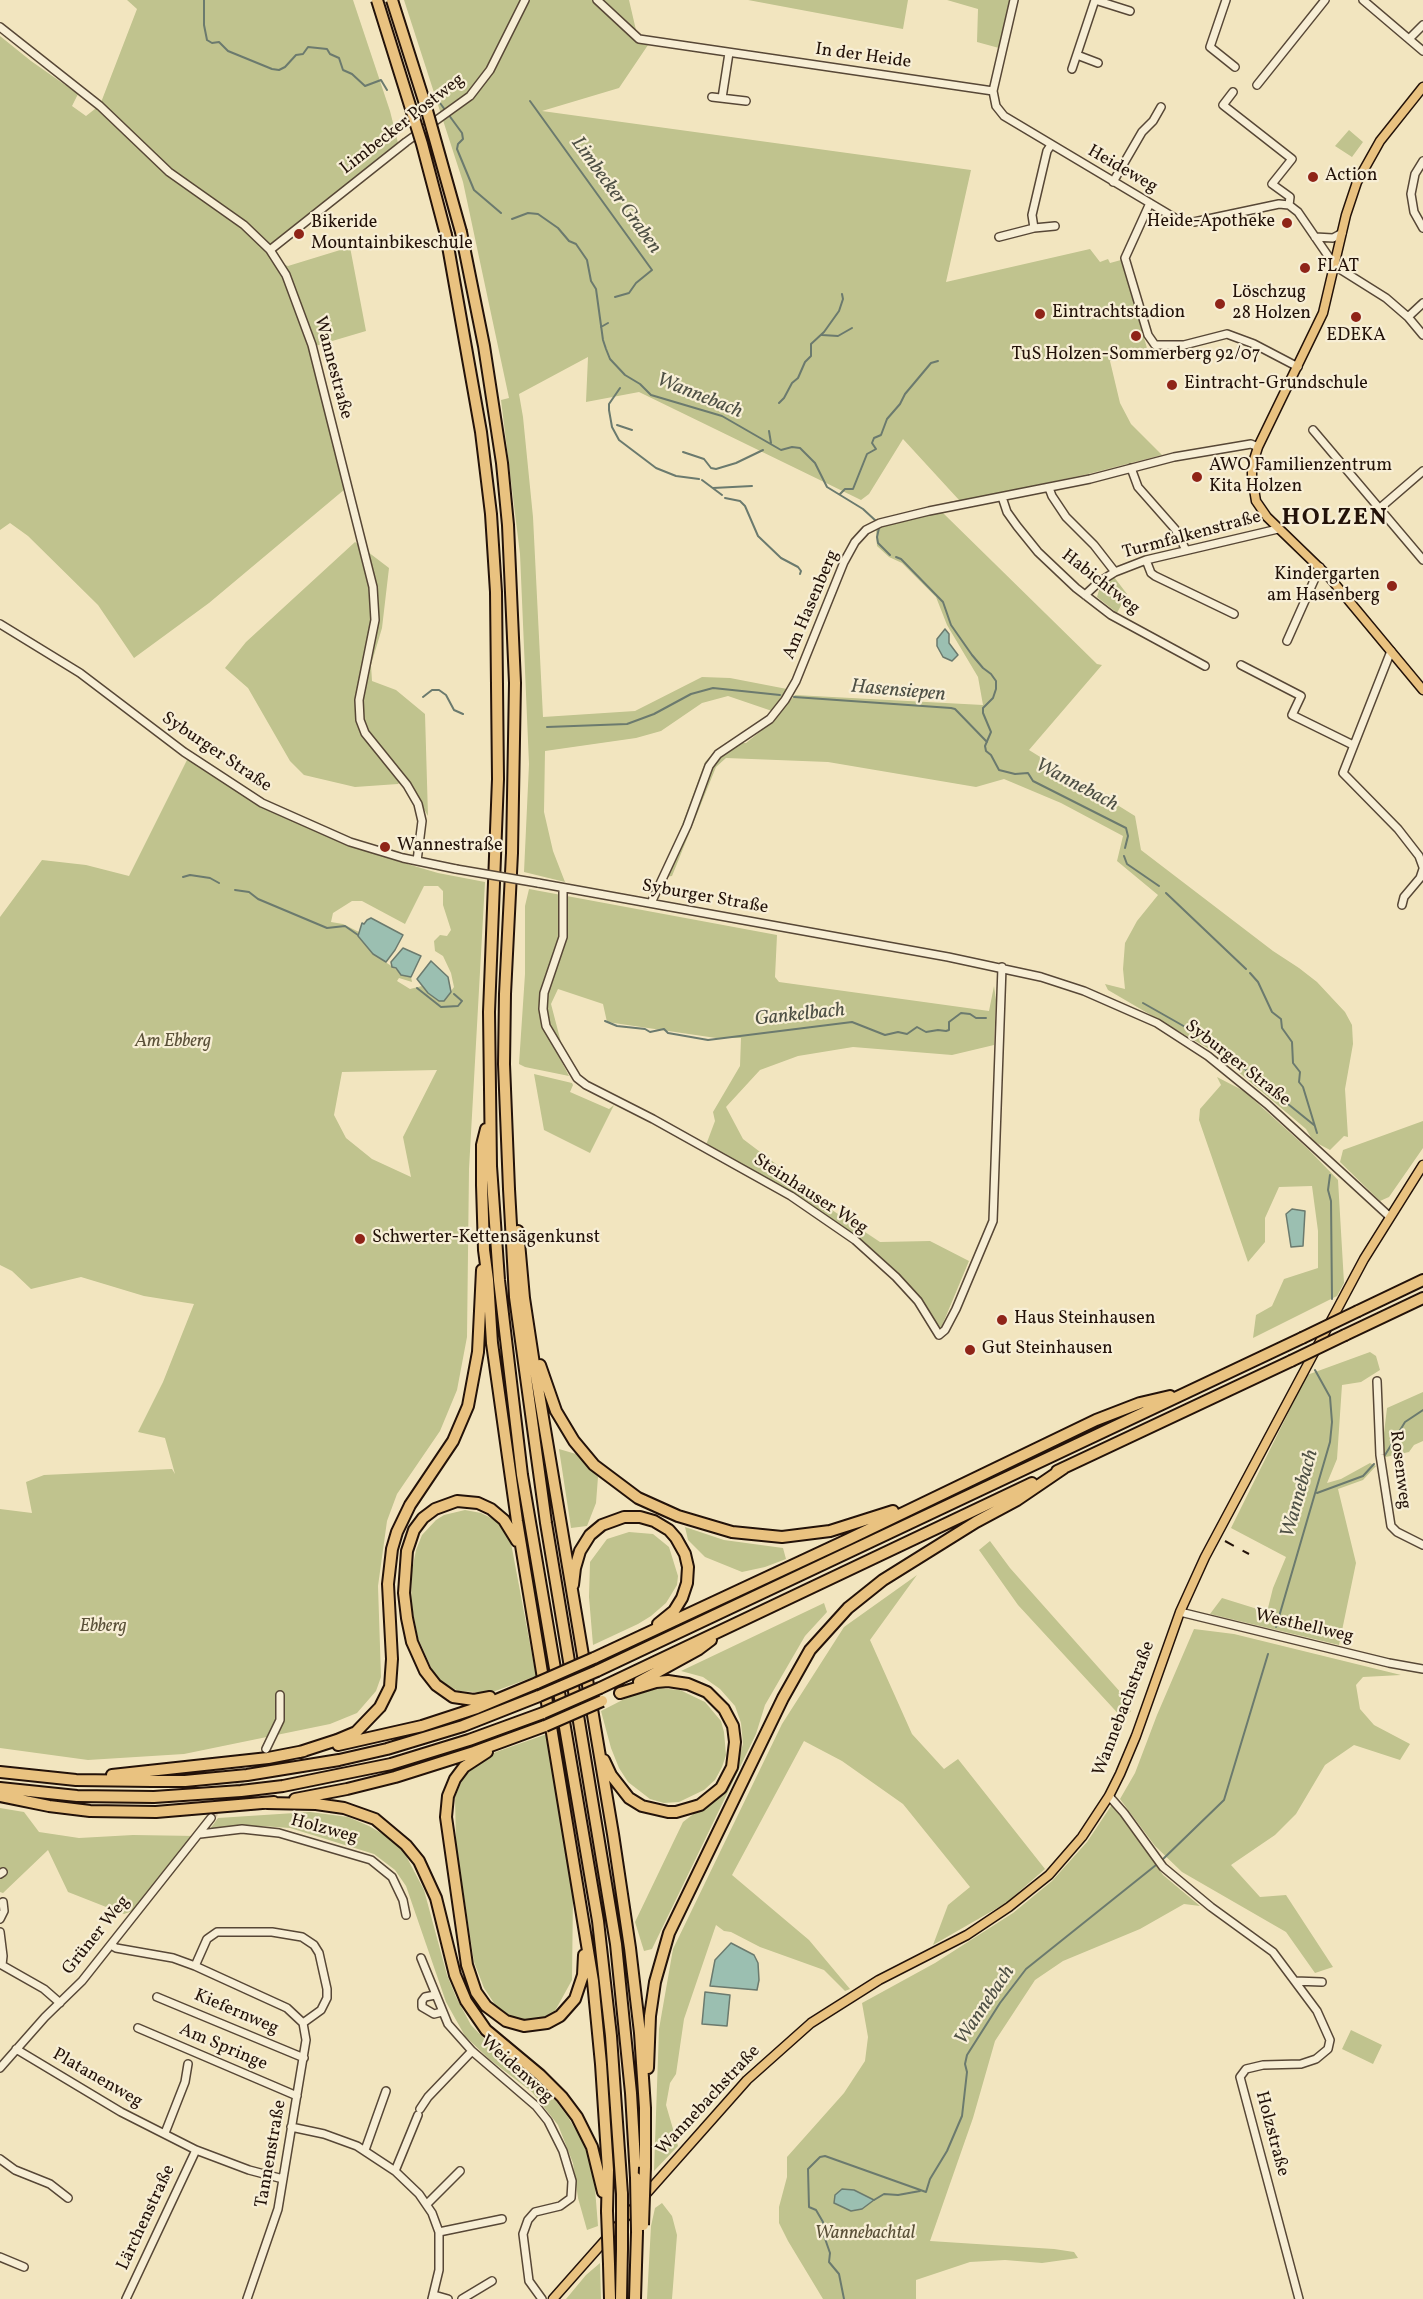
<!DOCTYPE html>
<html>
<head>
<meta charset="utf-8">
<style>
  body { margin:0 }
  canvas { display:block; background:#f2e5bf }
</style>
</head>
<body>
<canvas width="1423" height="2299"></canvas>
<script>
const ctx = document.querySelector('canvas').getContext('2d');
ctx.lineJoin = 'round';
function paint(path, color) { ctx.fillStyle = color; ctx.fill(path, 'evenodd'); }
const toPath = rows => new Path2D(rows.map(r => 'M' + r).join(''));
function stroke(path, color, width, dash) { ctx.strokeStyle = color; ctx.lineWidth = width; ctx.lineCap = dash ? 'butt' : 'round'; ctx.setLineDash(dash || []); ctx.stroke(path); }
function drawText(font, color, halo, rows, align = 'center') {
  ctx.font = font + ' Vollkorn,serif'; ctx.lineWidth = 4.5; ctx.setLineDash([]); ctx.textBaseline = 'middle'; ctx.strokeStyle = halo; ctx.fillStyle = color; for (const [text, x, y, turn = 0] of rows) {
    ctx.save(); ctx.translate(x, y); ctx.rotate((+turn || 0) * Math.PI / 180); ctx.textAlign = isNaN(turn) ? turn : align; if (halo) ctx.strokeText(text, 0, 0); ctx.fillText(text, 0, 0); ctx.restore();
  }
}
const green = toPath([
  [127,0,353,0,390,111,399,147,270,250,278,262,288,266,350,247,366,331,312,347,351,484,209,603,134,658,98,605,28,536,10,523,0,530,0,36,31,61,78,94,72,106,86,116,100,105,137,9],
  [404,0,629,0,639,43,648,45,619,88,542,111,971,170,946,282,1090,249,1100,262,1108,259,1110,263,1121,260,1147,348,1129,352,1110,361,1120,403,1131,424,1162,455,1088,474,952,503,942,512,1097,664,1102,665,1029,750,1135,816,1141,850,1273,951,1299,968,1317,982,1345,1012,1352,1025,1353,1044,1345,1089,1348,1137,1344,1136,1330,1150,1313,1141,1306,1129,1216,1053,1108,990,1105,984,1125,989,1123,969,1125,943,1137,921,1158,895,1117,861,1123,836,1061,803,1004,779,976,787,828,762,726,758,716,767,672,876,659,878,679,833,705,762,717,749,728,743,746,743,772,722,795,695,983,705,978,677,947,625,936,597,902,563,889,557,877,546,876,528,938,512,949,502,959,500,903,439,869,494,861,500,639,392,586,402,588,357,519,394,523,417,533,517,543,717,635,711,702,677,730,678,787,689,772,711,728,696,702,703,661,731,636,738,545,751,544,812,553,851,565,882,524,872,529,764,520,554,501,400,509,398,463,182],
  [748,0,908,0,903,29],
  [947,0,1010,0,999,48,977,42,978,9],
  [1349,130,1363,142,1352,157,1335,146],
  [355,542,389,568,382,628,371,665,372,681,396,690,425,714,428,816,405,777,398,784,355,787,304,775,290,761,248,688,225,668,246,642],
  [1114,577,1127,594,1117,613,1097,597,1100,587],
  [188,758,261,804,323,832,397,861,438,873,485,882,469,1169,467,1337,457,1390,440,1431,397,1494,387,1521,378,1586,381,1677,376,1691,357,1713,330,1724,184,1754,88,1760,0,1748,0,1509,32,1513,26,1482,44,1475,172,1469,175,1474,165,1438,138,1432,163,1382,194,1304,144,1296,81,1277,31,1289,12,1271,0,1265,0,917,42,860,86,865,129,876],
  [424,886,438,886,443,891,443,905,451,930,447,936,440,935,434,941,435,951,443,956,451,973,454,987,444,1001,428,993,422,986,410,989,397,981,399,978,412,982,411,977,407,977,374,954,358,936,359,932,343,924,331,922,333,913,352,901,362,901,405,924],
  [437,1070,403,1137,411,1177,372,1159,346,1138,334,1115,342,1072],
  [529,889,777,935,775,977,779,982,989,1011,994,986,996,1000,994,1045,952,1055,853,1047,798,1056,760,1070,726,1107,743,1139,776,1164,805,1192,880,1242,930,1241,969,1261,941,1328,893,1268,861,1241,818,1210,706,1145,715,1121,713,1112,740,1066,741,1038,716,1038,607,1022,603,1004,558,989,551,1004,563,1050,556,1051,569,1076,525,1067,519,1064,525,974,525,906],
  [534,1074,572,1083,573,1085,570,1092,609,1109,614,1105,590,1153,544,1130],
  [1217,1077,1244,1091,1308,1149,1338,1180,1344,1283,1337,1296,1253,1338,1256,1315,1272,1306,1284,1279,1318,1268,1318,1231,1312,1186,1279,1187,1265,1218,1265,1242,1248,1262,1199,1120,1200,1109,1221,1085],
  [1423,1121,1423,1148,1389,1197,1380,1201,1340,1162,1343,1150],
  [1370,1352,1376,1356,1380,1370,1361,1382,1342,1385,1337,1459,1327,1483,1341,1479,1370,1463,1376,1466,1363,1480,1338,1489,1356,1563,1339,1645,1210,1614,1222,1598,1267,1612,1273,1588,1286,1557,1231,1528,1307,1375],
  [1423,1392,1423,1441,1414,1445,1409,1452,1381,1458,1387,1408],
  [559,1449,576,1454,598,1477,596,1503,587,1526,571,1528],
  [465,1510,481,1513,495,1520,505,1531,511,1543,536,1676,490,1693,458,1691,442,1682,434,1674,418,1638,411,1602,412,1571,416,1550,422,1535,436,1520,444,1515],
  [685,1527,724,1540,783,1548,786,1559,765,1567,742,1572,705,1557,688,1540],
  [629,1532,653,1534,669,1547,678,1576,677,1585,666,1603,651,1616,638,1624,593,1645,589,1597,590,1562,607,1539],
  [990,1541,1010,1568,1122,1694,1131,1711,1124,1720,1018,1605,979,1550],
  [917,1575,870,1640,912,1734,944,1769,958,1759,1045,1869,1006,1903,933,1945,948,1905,970,1887,903,1804,842,1761,804,1741,732,1875,809,1940,850,1989,845,1991,824,1970,760,1947,731,1932,724,1931,716,1925,684,2019,676,2074,670,2083,666,2105,678,2146,654,2171,659,2029,673,1949,782,1724,844,1627],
  [824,1603,827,1612,805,1636,765,1705,756,1734,652,1949,644,1951,635,1922,683,1822,722,1792,733,1776,743,1744,741,1723,735,1706,720,1689,703,1677,681,1671],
  [1194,1629,1234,1634,1401,1675,1363,1677,1356,1685,1360,1709,1374,1725,1410,1744,1400,1760,1354,1745,1325,1765,1296,1814,1275,1835,1231,1865,1260,1897,1286,1895,1333,1967,1315,1973,1286,1932,1182,1872,1155,1846,1120,1799,1135,1773,1157,1715],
  [656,1688,680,1690,705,1702,721,1721,724,1732,726,1755,722,1767,715,1780,704,1790,679,1802,664,1803,650,1799,628,1782,619,1768,611,1748,601,1711,638,1692],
  [547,1734,573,1894,572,1980,555,2011,546,2018,513,2020,496,2006,484,1988,474,1962,456,1844,455,1797,464,1776,483,1759,496,1752],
  [1113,1803,1163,1875,1200,1906,1184,1904,1140,1929,1063,1961,1035,1980,995,2041,973,2118,930,2241,1054,2249,1074,2252,1078,2258,1042,2263,1005,2260,970,2262,916,2280,916,2299,823,2299,788,2241,779,2223,779,2207,787,2177,787,2157,844,2093,865,2061,868,2037,862,2003,935,1963,1013,1913,1052,1881,1087,1842],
  [0,1808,24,1812,39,1832,79,1838,133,1835,196,1836,135,1910,124,1914,68,1892,48,1850,3,1893,0,1892],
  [310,1812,348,1817,369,1826,386,1836,404,1852,424,1890,447,1975,456,1997,471,2025,494,2049,556,2101,568,2117,584,2144,594,2176,598,2226,587,2230,578,2198,573,2163,558,2125,532,2092,489,2059,465,2036,446,2002,406,1886,395,1870,374,1854,290,1828,262,1826,210,1829,218,1818],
  [1351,2030,1382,2045,1373,2064,1342,2049],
  [662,2203,672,2216,677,2235,672,2299,647,2299,651,2226,655,2208],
  [600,2263,601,2299,566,2299,586,2275]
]);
const water = toPath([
  [945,629,949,634,949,643,958,655,952,661,943,657,937,646,937,639,945,629],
  [371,918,403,935,395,950,386,962,373,954,358,936,362,923,364,924,367,920,371,918],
  [403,948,421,956,411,977,401,975,396,968,392,967,391,962,403,948],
  [431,961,448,977,451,992,444,1001,439,1001,428,993,417,979,431,961],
  [1292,1209,1305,1211,1303,1246,1291,1247,1286,1214,1292,1209],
  [731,1943,754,1955,758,1963,759,1980,757,1990,710,1986,715,1960,731,1943],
  [705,1992,730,1995,727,2026,702,2024,705,1992],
  [842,2189,854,2190,874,2200,862,2209,851,2211,834,2203,835,2195,842,2189]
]);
const stream = toPath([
  [204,0,204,25,207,40,212,43,219,42,228,51,272,69,279,70,285,67,296,55,303,54,308,47,327,49,330,54,339,58,343,70,352,74,365,86,381,80,387,90],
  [427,97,434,98,440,103,462,133,463,139,458,144,457,149,474,190,501,213],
  [530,101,652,270,636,283,629,293,615,297],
  [512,219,528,213,538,214,558,228,569,241,576,244,587,260,591,281,596,289,603,340,606,349,610,359,625,375,640,384,651,395,722,416,781,450,792,447,800,448,815,463,827,487,863,509,876,521],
  [601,327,608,323],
  [822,335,838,336,852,328],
  [620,388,609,404,609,410,612,427,619,440,656,468,676,476,699,479],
  [779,403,784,398,792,383,798,378,805,362,811,356,811,344,824,332,839,311,843,299,842,294],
  [617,425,632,430],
  [769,431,771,443],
  [683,452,704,459,711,468,716,469,736,463,763,450],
  [702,480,722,495],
  [713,488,752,486],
  [840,494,845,489,853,489,867,454,876,449,872,443,874,438,881,435,887,419,900,404,905,394,931,363,938,361],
  [725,498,740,501,745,506,758,536,781,558,798,567,801,571,800,574],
  [879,528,877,537,878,543,890,555],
  [896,557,901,559,943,602,951,625,972,655,983,668,991,674,996,681,996,689,993,698,983,708,983,713,991,732,985,746,986,751,991,755,999,770,1015,774,1028,773,1033,781,1126,828,1128,836,1125,848],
  [423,697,432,690,439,690,446,695,454,710,463,714],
  [794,697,951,708,955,709,987,742],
  [547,727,627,724,654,714,691,694,713,688,780,695],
  [1124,856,1127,864,1159,886],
  [183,877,190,875,210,878,219,883],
  [235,890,249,892,258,899,327,928,345,926,358,935],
  [1166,893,1246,969],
  [1250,973,1258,982,1272,1012,1281,1019,1282,1028,1292,1042,1293,1063,1300,1072,1299,1082,1303,1087,1317,1133],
  [417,988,441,1007,458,1006,462,1001,454,994],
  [1143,1003,1210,1041,1314,1125],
  [605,1021,617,1026,645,1029,650,1032,664,1029,668,1033,708,1040,852,1022,885,1035,898,1032,907,1034,917,1027,926,1032,938,1030,946,1031,949,1030,949,1022,961,1013,970,1014,976,1018,986,1018],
  [1330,1175,1328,1190,1331,1201,1332,1299],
  [1385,1455,1405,1422,1423,1410],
  [1317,1493,1363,1476,1374,1464],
  [1276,1627,1330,1442,1332,1422,1330,1397,1315,1370],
  [874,2200,884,2194,898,2195,920,2191],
  [844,2299,839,2274,829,2262,830,2253,822,2230,823,2222,816,2210,809,2207,808,2169,820,2157,825,2156,926,2192,930,2179,947,2151,962,2116,967,2072,965,2064,967,2055,1000,2003,1026,1969,1161,1861,1224,1800,1268,1654]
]);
const minorTunnel = toPath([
  [211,1818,259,1758]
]);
const minor = toPath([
  [597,0,639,39,993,91],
  [1014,0,993,91,996,106,1004,116,1180,221,1194,222,1279,204,1289,205,1298,212,1335,266,1386,298,1408,317,1423,335],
  [1226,0,1210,47,1235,67],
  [1363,0,1423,51],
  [0,27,100,106,169,172,244,225,270,250,286,275,312,345,373,587,375,620,359,700,360,720,365,733,407,785,418,804,422,821,417,861],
  [1410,38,1423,25],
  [1077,55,1098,63],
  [1072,69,1095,0,1130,11],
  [1257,85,1325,0],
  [1233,92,1223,105,1292,159,1272,184,1290,197,1289,205],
  [712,97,746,101],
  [722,98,729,53],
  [1423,161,1415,174,1411,194,1414,212,1423,228],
  [1113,182,1142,132,1153,121,1161,107],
  [1150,203,1125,258,1148,335,1155,345,1184,345,1227,334,1254,344,1298,367],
  [1034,228,1032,215,1047,151,1051,145],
  [999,237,1034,228,1055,226],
  [1315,237,1333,238,1342,233],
  [270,250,406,142,470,96,490,70,525,0],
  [1408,317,1423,303],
  [1313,430,1423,560],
  [1131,468,1138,487,1175,529,1186,550],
  [1049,488,1052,496,1066,517,1094,545,1115,572],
  [1002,497,1007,512,1017,526,1038,552,1076,588,1111,615,1205,666],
  [1380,508,1423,471],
  [1146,560,1151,573,1155,576,1234,614],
  [1085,595,1099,582,1115,572,1146,560,1278,529],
  [0,624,80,673,184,752,262,803,350,842,403,858,456,869],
  [1287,641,1320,567],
  [1391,651,1343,773,1398,829,1419,856,1423,867],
  [1241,665,1301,696,1292,715,1353,745],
  [538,883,948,957,1041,977,1084,991,1157,1023,1208,1056,1267,1104,1390,1217],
  [563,888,563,937,544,993,543,1009,546,1026,577,1078,586,1085,653,1119,791,1196,855,1240,896,1277,918,1301,939,1335,945,1330,956,1309,993,1221,1002,967],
  [651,903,687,826,709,766,718,754,770,719,785,700,796,681,844,562,855,542,866,530,880,523,929,511,1090,479,1174,457,1251,444,1258,447],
  [1402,905,1404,897,1420,878,1423,869],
  [1377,1381,1380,1455,1391,1526,1397,1532,1423,1545],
  [1180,1612,1389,1663,1423,1669],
  [266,1749,280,1720,280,1695],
  [1109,1796,1124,1813,1163,1867,1211,1907,1273,1952,1317,2011,1330,2040,1328,2049,1316,2059,1301,2064,1263,2065,1246,2069,1240,2077,1299,2299],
  [200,1834,242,1829,279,1833,371,1860,392,1877,403,1900,406,1915],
  [0,1874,3,1872],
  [0,1919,4,1911,3,1902],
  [0,1932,3,1956,2,1965],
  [111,1945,116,1948,173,1958,195,1966,287,2008,303,2023,306,2040,278,2209,247,2299],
  [421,1958,448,2024,472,2051,536,2106,548,2121,563,2151,572,2181,571,2198,560,2206,535,2212,528,2220,523,2234,529,2281,542,2299],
  [0,1964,44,1989,60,2003],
  [195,1966,207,1939,217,1932,272,1932,302,1937,314,1945,319,1953,327,1989,327,1998,321,2010,303,2023],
  [1295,1981,1322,1982],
  [435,1995,425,1997,422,2001,422,2007,434,2014,442,2012],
  [157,1997,304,2058],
  [138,2028,297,2096],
  [16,2049,121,2112,196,2150,249,2170,283,2179],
  [0,2068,45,2017,82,1981,211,1818],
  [420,2109,428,2097,472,2051],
  [291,2127,324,2134,357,2146,395,2171,419,2194,432,2213,439,2232,439,2270,432,2299],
  [165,2133,185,2082,188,2064],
  [365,2150,386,2091],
  [0,2159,15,2170,50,2184,68,2198],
  [395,2171,418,2115],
  [427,2204,460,2171],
  [439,2232,502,2219],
  [0,2257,24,2267],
  [434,2295,448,2299],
  [126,2299,196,2150],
  [462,2299,492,2281]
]);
const major = toPath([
  [1423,87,1380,141,1357,182,1346,215,1323,313,1258,447,1252,466,1252,477,1256,501,1267,517,1330,578,1423,690],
  [553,2299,747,2080,811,2023,879,1980,967,1935,1009,1907,1049,1875,1082,1837,1109,1796,1120,1774,1136,1736,1180,1612,1205,1557,1364,1259,1423,1165]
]);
const highway = toPath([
  [461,232,484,346,502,463,508,525,515,683,512,853,505,994,504,1064,509,1189,515,1297,546,1523,616,1944,631,2093,636,2178],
  [446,235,481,432,491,514,496,592,498,779,489,1012,491,1166,499,1280,522,1475,598,1921,611,2036,622,2194],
  [486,1129,482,1145,482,1185,484,1250,488,1280,492,1343,517,1521,593,1981,601,2064,608,2170,607,2211],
  [518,1231,524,1298,534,1364,613,1834,630,1948,640,2033,645,2108,645,2167],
  [1358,1311,1423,1280],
  [1345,1335,1423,1298],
  [540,1365,556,1411,574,1441,594,1465,638,1498,678,1516,732,1532,782,1537,830,1531,893,1511],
  [1057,1471,1291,1361],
  [573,1585,575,1568,580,1551,590,1535,602,1525,624,1517,640,1517,654,1521,669,1530,676,1538,685,1554,688,1567,687,1583,682,1598,674,1611,658,1624],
  [594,1658,849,1539,1096,1420,1140,1403,1170,1396],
  [597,1671,1302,1338],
  [639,1682,699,1649,711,1640],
  [600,1688,1032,1483],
  [490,1697,474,1700,453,1697,436,1685,425,1671,412,1642,407,1618,404,1593,407,1551,414,1530,423,1518,435,1509,457,1501,478,1503,491,1509,504,1520,517,1541],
  [338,1745,422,1726,477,1708,537,1683],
  [300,1752,337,1740,356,1732,380,1707,390,1687,392,1659,388,1584,392,1549,397,1532,410,1505,453,1441,468,1406,478,1352,482,1270],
  [487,1752,464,1767,455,1779,448,1796,446,1817,467,1965,476,1992,486,2006,506,2021,524,2026,547,2023,560,2016,575,1999,583,1975,584,1955],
  [604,1760,611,1775,629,1798,642,1806,668,1812,676,1812,700,1805,721,1788,732,1767,735,1742,733,1726,724,1709,707,1692,688,1684,668,1681,656,1682,620,1693],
  [0,1772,76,1780,152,1781,185,1781,247,1775,339,1760,387,1749,463,1726,539,1696],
  [112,1775,268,1758,304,1751],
  [0,1788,77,1796,154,1797,241,1791,283,1786,391,1764,469,1740,543,1713],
  [0,1796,49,1806,90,1811,156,1812,274,1802],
  [295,1799,347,1789,395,1777,474,1752,545,1726],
  [267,1803,316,1804,344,1808,375,1819,406,1845,419,1861,436,1898,455,1975,466,2001,486,2030,540,2075,562,2097,577,2117,592,2147,603,2192],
  [648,2068,650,2016,655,1982,669,1933,783,1698,810,1650,848,1608,883,1580,976,1522,1017,1500,1064,1468],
  [609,2264,610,2299],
  [621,2299,622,2249],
  [635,2299,637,2232]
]);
const rail = toPath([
  [1225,1541,1249,1554]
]);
const minorBridge = toPath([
  [456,869,538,883]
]);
const highwayBridge = toPath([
  [377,0,422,144,446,235],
  [392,0,426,107,461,232],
  [1302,1338,1358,1311],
  [1291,1361,1345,1335],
  [537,1683,594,1658],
  [539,1696,597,1671],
  [543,1713,600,1688],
  [545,1726,602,1701],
  [636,2178,637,2232],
  [622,2194,622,2249],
  [607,2211,609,2264],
  [643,2225,645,2167]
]);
const markers = [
  [1313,177,6,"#8f2418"],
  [1287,223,6,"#8f2418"],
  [299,234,6,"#8f2418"],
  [1305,268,6,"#8f2418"],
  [1220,304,6,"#8f2418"],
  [1040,314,6,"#8f2418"],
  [1356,317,6,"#8f2418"],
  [1136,336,6,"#8f2418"],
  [1172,385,6,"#8f2418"],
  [1197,477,6,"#8f2418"],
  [1392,586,6,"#8f2418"],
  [385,847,6,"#8f2418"],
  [360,1239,6,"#8f2418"],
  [1002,1320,6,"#8f2418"],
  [970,1350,6,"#8f2418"]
];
const streetNames = [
  ["In der Heide",863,57,8],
  ["Limbecker Postweg",403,125,-38],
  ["Heideweg",1122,170,30],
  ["Wannestraße",332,368,75],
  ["Turmfalkenstraße",1192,536,-15],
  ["Habichtweg",1100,583,38],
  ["Am Hasenberg",812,605,-67],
  ["Syburger Straße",216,753,34],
  ["Syburger Straße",705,898,10],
  ["Syburger Straße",1237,1064,38],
  ["Steinhauser Weg",810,1195,33],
  ["Rosenweg",1399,1470,83],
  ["Westhellweg",1304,1627,13],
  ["Wannebachstraße",1125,1709,-69],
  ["Holzweg",324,1830,15],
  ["Grüner Weg",97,1936,-51],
  ["Kiefernweg",236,2013,23],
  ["Am Springe",223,2048,23],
  ["Weidenweg",516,2070,42],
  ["Platanenweg",97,2079,30],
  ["Wannebachstraße",709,2101,-47],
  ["Holzstraße",1271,2134,75],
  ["Tannenstraße",272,2154,-80],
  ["Lärchenstraße",147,2218,-65]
];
const poiNames = [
  ["Action",1325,177],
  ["Heide-Apotheke",1275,223,"right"],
  ["Bikeride",311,224],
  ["Mountainbikeschule",311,245],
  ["FLAT",1317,268],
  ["Löschzug",1232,294],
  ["28 Holzen",1232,315],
  ["Eintrachtstadion",1052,314],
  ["EDEKA",1356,337,"center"],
  ["TuS Holzen-Sommerberg 92/07",1136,356,"center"],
  ["Eintracht-Grundschule",1184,385],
  ["AWO Familienzentrum",1209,467],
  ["Kita Holzen",1209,488],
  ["Kindergarten",1380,576,"right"],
  ["am Hasenberg",1380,597,"right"],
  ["Wannestraße",397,847],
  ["Schwerter-Kettensägenkunst",372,1239],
  ["Haus Steinhausen",1014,1320],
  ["Gut Steinhausen",982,1350]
];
const parkNames = [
  ["Am Ebberg",173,1043],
  ["Ebberg",103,1628],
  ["Wannebachtal",865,2235]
];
const waterNames = [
  ["Limbecker Graben",615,196,54],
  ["Wannebach",699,397,22],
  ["Hasensiepen",898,692,5],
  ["Wannebach",1076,786,28],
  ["Gankelbach",800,1016,-6],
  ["Wannebach",1301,1494,-74],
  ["Wannebach",986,2006,-56]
];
const districtNames = [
  ["HOLZEN",1335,520]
];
paint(green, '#c0c38e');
paint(water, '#9bbfb1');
stroke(water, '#6b7a6e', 1.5);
stroke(stream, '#6b7a6e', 2);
stroke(minorTunnel, '#d3c5a4', 7, [7, 3.5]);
stroke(minor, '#574736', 10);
stroke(major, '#231209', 11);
stroke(highway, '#231209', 14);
stroke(minor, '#f7eed5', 7);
stroke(major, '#e9c280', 8);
stroke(highway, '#e9c280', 10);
stroke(rail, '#231209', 2, [10, 10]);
stroke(minorBridge, '#574736', 10, []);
stroke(highwayBridge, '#231209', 14, []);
stroke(minorBridge, '#f7eed5', 7);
stroke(highwayBridge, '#e9c280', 10);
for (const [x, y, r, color] of markers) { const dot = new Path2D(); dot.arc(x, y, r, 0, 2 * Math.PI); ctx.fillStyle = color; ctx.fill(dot); stroke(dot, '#f7eed5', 2); }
drawText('18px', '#231209', '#f7eed5', streetNames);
drawText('18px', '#231209', '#f7eed5', poiNames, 'left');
drawText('italic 18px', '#5a5038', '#f7eed5', parkNames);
drawText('italic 20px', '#4d4f44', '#f7eed5', waterNames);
ctx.letterSpacing = '1.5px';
drawText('bold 24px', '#231209', '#f7eed5', districtNames);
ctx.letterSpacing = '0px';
</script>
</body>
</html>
